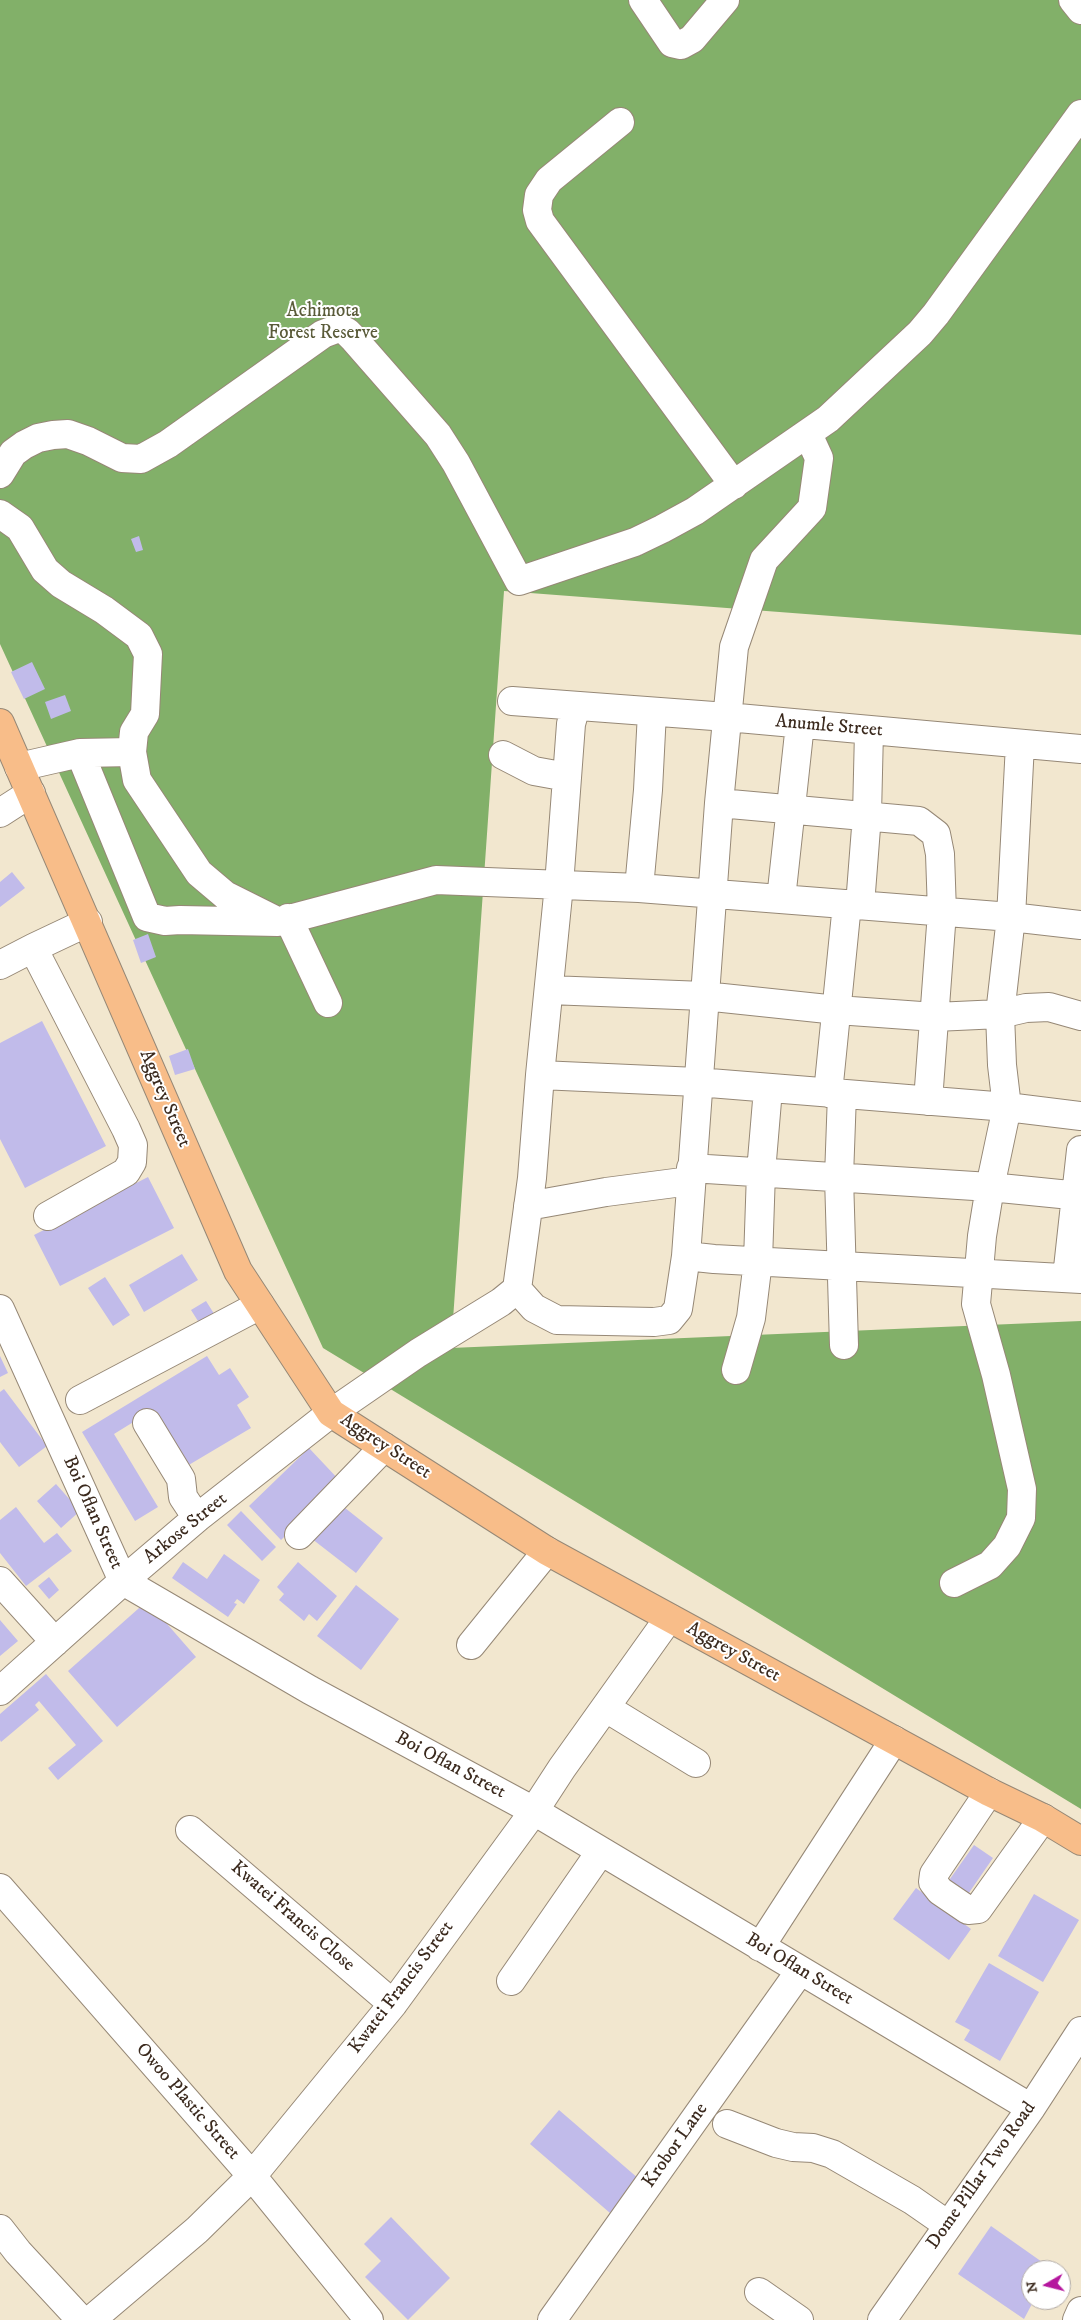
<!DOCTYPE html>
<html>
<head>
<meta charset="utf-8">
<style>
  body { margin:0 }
  #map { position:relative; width:1081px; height:2320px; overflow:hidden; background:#f2e7cf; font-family:"IM FELL DW Pica",serif }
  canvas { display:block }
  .north { position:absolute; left:1021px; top:2260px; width:50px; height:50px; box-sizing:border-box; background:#fff; border:1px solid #b1aaa5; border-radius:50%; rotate:262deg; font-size:14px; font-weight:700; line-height:20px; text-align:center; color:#3b2a1e }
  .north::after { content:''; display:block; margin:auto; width:18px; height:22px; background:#b5179e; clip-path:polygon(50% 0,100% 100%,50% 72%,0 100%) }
</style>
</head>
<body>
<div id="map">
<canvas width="1081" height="2320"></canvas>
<div class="north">N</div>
</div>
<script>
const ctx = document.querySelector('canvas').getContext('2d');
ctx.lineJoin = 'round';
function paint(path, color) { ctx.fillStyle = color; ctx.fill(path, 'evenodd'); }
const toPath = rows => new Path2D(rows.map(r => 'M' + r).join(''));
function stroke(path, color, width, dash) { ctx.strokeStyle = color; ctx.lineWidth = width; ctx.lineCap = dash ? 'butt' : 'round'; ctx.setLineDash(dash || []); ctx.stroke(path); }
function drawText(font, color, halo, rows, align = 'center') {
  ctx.font = font + ' "IM FELL DW Pica",serif'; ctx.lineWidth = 4; ctx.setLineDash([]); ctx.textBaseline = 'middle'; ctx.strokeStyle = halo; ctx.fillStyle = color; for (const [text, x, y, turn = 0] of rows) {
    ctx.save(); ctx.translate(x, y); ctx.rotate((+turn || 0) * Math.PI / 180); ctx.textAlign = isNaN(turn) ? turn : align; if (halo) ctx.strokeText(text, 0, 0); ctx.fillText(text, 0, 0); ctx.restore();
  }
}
const forest = toPath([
  [0,0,1081,0,1081,635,504,591,451,1348,1081,1321,1081,1809,323,1348,0,644]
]);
const building = toPath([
  [139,536,143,550,136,552,131,539],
  [32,662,45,689,24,699,11,672],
  [65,695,71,711,51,719,45,702],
  [12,872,25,888,0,907,0,882],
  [148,934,156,957,141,963,133,940],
  [42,1021,106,1146,25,1188,0,1139,0,1043],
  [188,1049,195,1069,175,1075,169,1056],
  [148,1177,174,1228,60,1286,34,1235],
  [182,1254,198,1280,144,1312,129,1285],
  [105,1277,130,1315,113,1326,88,1288],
  [206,1301,218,1320,203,1329,191,1310],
  [0,1356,8,1373,0,1377],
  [207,1356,219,1375,230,1368,249,1397,237,1405,251,1428,182,1469,148,1413,114,1434,158,1507,135,1521,82,1432],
  [4,1389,47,1446,19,1467,0,1442,0,1392],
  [309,1448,341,1482,281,1540,249,1506],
  [56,1484,80,1511,61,1528,37,1501],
  [335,1500,383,1538,356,1573,307,1535],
  [16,1507,44,1543,57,1533,72,1551,26,1586,0,1553,0,1520],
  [241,1511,276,1547,262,1561,227,1525],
  [224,1554,260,1580,244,1604,237,1599,234,1603,237,1604,228,1617,172,1578,183,1562,207,1579],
  [298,1562,337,1596,317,1621,309,1614,304,1621,279,1600,284,1594,277,1587],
  [49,1577,59,1590,49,1599,38,1586],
  [356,1585,399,1619,361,1670,317,1636],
  [147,1601,196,1657,117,1727,68,1671],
  [0,1620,18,1641,0,1656],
  [46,1674,103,1741,58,1780,48,1768,76,1745,39,1701,35,1705,39,1710,1,1742,0,1740,0,1714],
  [974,1845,993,1858,964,1900,945,1886],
  [916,1888,971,1929,949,1960,893,1919],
  [1034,1894,1079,1920,1043,1982,998,1956],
  [989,1963,1039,1992,1000,2061,964,2040,970,2030,955,2022],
  [559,2110,639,2179,610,2213,530,2144],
  [391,2217,450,2278,408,2320,365,2277,381,2261,364,2244],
  [991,2226,1052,2269,1031,2270,1031,2300,1034,2300,1024,2319,958,2274]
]);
const minor = toPath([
  [643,0,672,43,681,45,692,39,725,0],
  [1073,0,1081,10],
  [620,122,549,180,539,195,537,210,540,221,734,485],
  [0,474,13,453,24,445,38,438,53,435,68,434,88,441,122,458,141,459,168,444,323,334,339,328,347,332,353,338,438,435,456,463,519,581,635,542,662,529,695,511,828,419,920,333,936,314,1081,114],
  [0,514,20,528,45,570,61,584,104,610,139,636,148,654,145,714,134,732,132,752,137,780,199,873,225,895,273,919],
  [512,701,727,717,1081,749],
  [80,753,132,752],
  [503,755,534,771,567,777],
  [19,767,80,753,147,917,165,921,180,920,278,922,436,880,639,888,1011,917,1081,925],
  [719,803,919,821,936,834,940,854,942,912,928,1101],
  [0,813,31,793],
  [639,888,648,790,652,712],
  [781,899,800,724],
  [860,905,867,815,869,731],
  [288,918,328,1003],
  [0,965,33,948],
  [549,990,704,996,837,1010,935,1017,1000,1014,1026,1008,1049,1007,1081,1016],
  [540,1075,697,1082,1007,1107,1081,1116],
  [828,1093,847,904],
  [842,1094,839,1177,844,1345],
  [691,1168,990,1187,1081,1196],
  [528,1206,606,1192,690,1181],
  [48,1216,126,1172,132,1162,133,1145,126,1129,33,948,88,922],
  [686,1256,714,1259,1081,1279],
  [1067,1277,1081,1150],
  [517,1289,534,1308,557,1320,654,1322,669,1320,678,1309,686,1256,719,803,734,647,764,560,812,508,819,458,808,434],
  [0,1309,123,1581,310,1690,534,1811,1031,2108],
  [736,1370,751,1318,758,1261,761,1172,768,1089],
  [80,1400,260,1305],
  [147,1423,181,1479,183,1497,197,1518],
  [299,1535,384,1447],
  [0,1581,55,1642],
  [954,1583,990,1565,1007,1546,1021,1518,1022,1489,996,1375,976,1304,982,1236,990,1187,1007,1107,1002,1065,1000,1014,1011,917,1020,744],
  [471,1645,547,1551],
  [0,1691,123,1581,197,1518,331,1413,418,1353,501,1302,517,1289,532,1178,540,1075,559,885,571,724,576,706],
  [606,1708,696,1763],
  [989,1792,934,1874,933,1882,940,1891,968,1910,978,1909,1043,1818],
  [190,1830,393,2004],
  [0,1888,252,2176,369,2320],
  [760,1947,894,1740],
  [511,1981,601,1851],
  [727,2124,776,2143,793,2147,813,2148,832,2154,912,2200,948,2225],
  [0,2229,18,2252,81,2320],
  [759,2292,799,2320],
  [91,2320,197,2230,252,2176,393,2004,534,1811,562,1768,669,1618],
  [552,2320,800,1971],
  [882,2320,1031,2108,1081,2031],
  [1077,2320,1081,2311]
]);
const major = toPath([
  [0,723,238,1271,331,1413,547,1551,989,1792,1043,1818,1081,1841]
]);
const parkNames = [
  ["Achimota",323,312],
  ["Forest Reserve",323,334]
];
const streetNames = [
  ["Anumle Street",829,727,5],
  ["Aggrey Street",164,1099,67],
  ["Aggrey Street",385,1447,33],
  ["Boi Oflan Street",92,1513,66],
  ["Arkose Street",186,1529,-39],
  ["Aggrey Street",733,1653,29],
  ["Boi Oflan Street",450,1766,28],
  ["Kwatei Francis Close",292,1917,41],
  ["Boi Oflan Street",799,1970,31],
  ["Kwatei Francis Street",402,1988,-53],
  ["Owoo Plastic Street",187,2102,49],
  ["Krobor Lane",676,2146,-55],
  ["Dome Pillar Two Road",982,2176,-55]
];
paint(forest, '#82b069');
paint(building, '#c1bbea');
stroke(minor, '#968876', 30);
stroke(major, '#968876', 30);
stroke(minor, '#fff', 28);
stroke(major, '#f8bd89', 28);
drawText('19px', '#5a5b39', '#fff', parkNames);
drawText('19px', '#3b2a1e', '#fff', streetNames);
</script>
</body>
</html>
